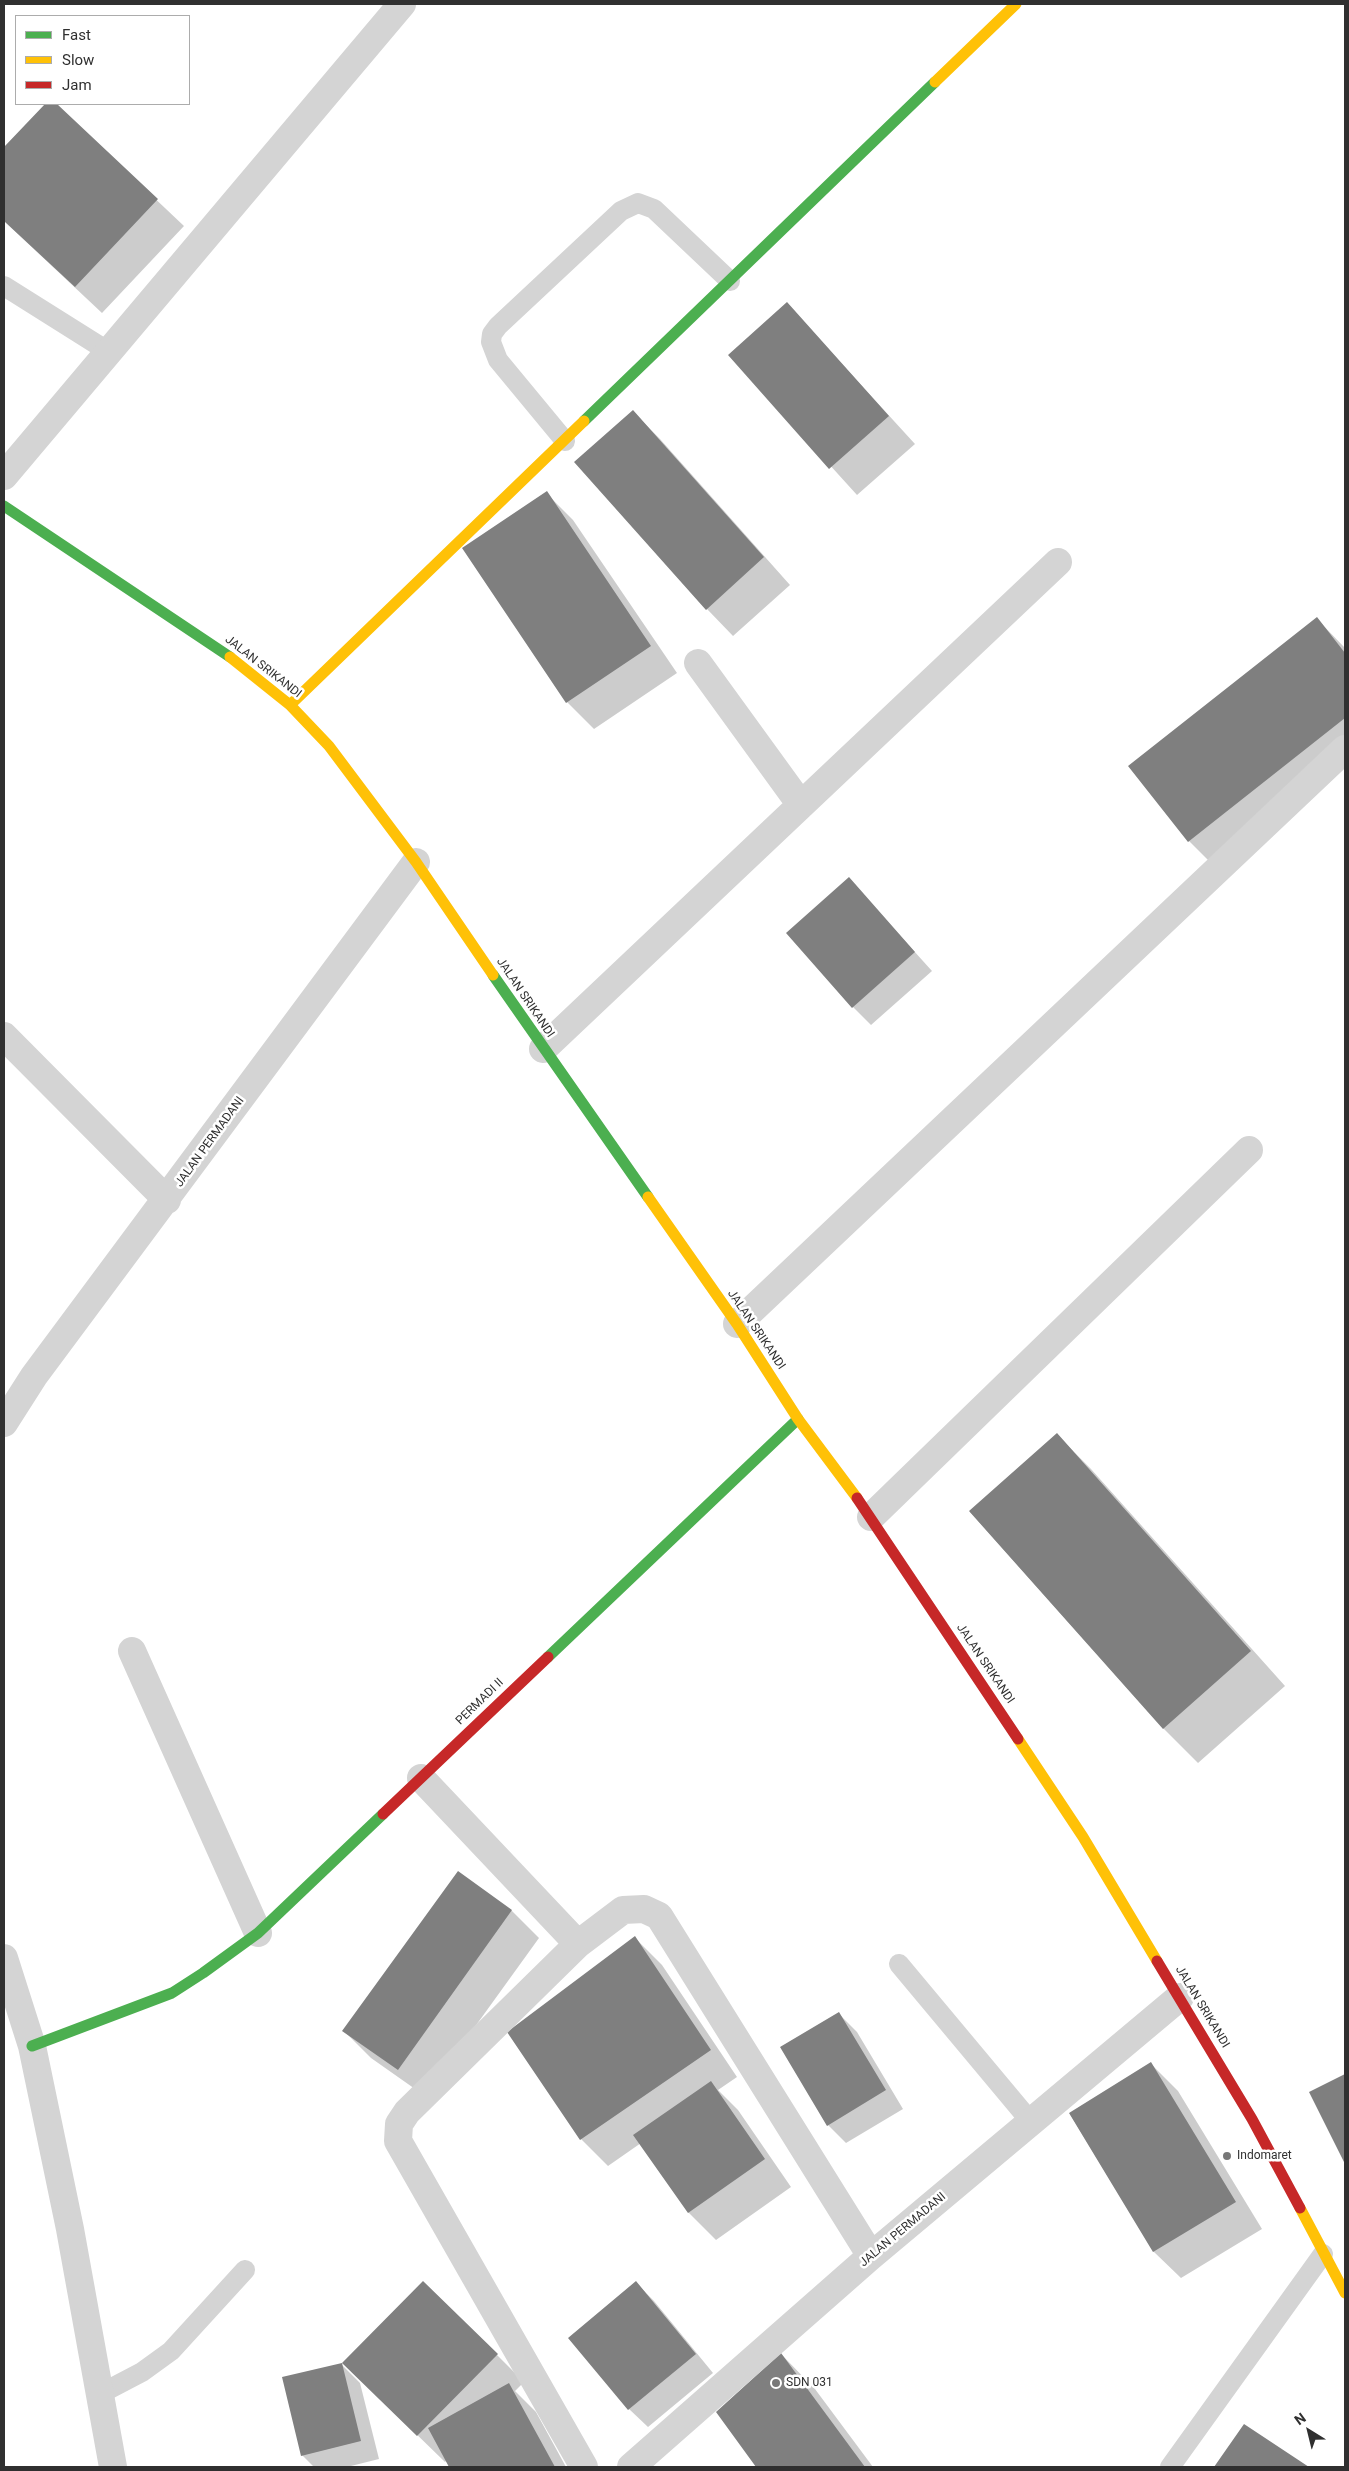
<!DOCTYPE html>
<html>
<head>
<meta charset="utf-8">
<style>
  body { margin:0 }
  #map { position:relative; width:1349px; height:2471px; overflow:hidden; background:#fff; font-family:Roboto,sans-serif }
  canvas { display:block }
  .frame { position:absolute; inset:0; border:5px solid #303030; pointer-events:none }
  .legend { position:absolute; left:15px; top:15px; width:175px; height:90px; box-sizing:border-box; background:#fff; border:1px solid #acacac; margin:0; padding:6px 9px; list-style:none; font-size:15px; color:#303030 }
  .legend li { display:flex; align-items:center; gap:10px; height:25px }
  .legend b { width:25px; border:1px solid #acacac }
  .north { position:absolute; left:1284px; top:2406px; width:50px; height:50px; -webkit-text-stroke:4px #fff; paint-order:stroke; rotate:324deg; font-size:14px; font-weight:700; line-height:20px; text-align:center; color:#303030 }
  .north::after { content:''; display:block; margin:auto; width:18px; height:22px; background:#303030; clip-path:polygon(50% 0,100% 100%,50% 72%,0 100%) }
</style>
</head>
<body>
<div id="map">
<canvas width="1349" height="2471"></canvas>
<div class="frame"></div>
<ul class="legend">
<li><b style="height:6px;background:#4caf50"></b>Fast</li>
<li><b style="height:6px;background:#ffc107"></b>Slow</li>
<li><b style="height:6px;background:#c62828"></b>Jam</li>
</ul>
<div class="north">N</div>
</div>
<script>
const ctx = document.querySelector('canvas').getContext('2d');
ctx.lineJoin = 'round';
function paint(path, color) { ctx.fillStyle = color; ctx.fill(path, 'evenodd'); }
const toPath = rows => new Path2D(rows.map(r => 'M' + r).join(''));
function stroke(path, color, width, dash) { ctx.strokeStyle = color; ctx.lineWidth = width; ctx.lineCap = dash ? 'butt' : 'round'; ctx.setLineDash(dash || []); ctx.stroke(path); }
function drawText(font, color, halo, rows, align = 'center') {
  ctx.font = font + ' Roboto,sans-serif'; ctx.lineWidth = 5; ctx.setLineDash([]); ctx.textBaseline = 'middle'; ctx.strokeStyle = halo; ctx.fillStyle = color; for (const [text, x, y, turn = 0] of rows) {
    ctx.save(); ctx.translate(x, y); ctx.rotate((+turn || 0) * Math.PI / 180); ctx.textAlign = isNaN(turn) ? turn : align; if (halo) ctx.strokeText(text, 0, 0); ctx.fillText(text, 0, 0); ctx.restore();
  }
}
const shadow = toPath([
  [47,104,55,104,184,226,102,313,4,221,4,149],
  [787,304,915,444,857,495,730,355],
  [633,412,660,439,790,585,733,636,707,609],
  [546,493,573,520,677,673,594,729,567,702],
  [1317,619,1345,648,1345,766,1216,868,1189,841,1130,766],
  [849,879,932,971,871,1025,853,1007],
  [1057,1435,1091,1469,1285,1686,1198,1763,1164,1729,970,1512],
  [458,1873,512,1911,539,1938,425,2096,371,2058,344,2031],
  [635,1938,662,1965,737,2077,718,2090,738,2110,791,2187,716,2240,689,2213,641,2143,608,2166,581,2139],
  [838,2013,857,2032,903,2109,846,2143,828,2125],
  [1151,2064,1178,2091,1262,2229,1181,2278,1154,2252,1070,2114],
  [1345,2076,1345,2161,1311,2093],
  [636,2283,654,2301,713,2373,648,2427,629,2409,570,2338],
  [781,2354,815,2389,873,2467,758,2467,718,2413],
  [497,2355,524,2382,515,2391,536,2412,566,2467,451,2467,447,2460,445,2462,371,2390],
  [342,2365,360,2383,379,2459,347,2467,314,2467,302,2455],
  [1244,2426,1306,2467,1216,2467]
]);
const building = toPath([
  [45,104,57,104,158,199,75,287,4,221,4,147],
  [787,302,889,416,829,469,728,355],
  [633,410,764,557,706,610,574,462],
  [547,491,651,646,566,703,462,548],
  [1317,617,1345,653,1345,718,1188,842,1128,766],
  [849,877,915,952,852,1008,786,933],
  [1057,1433,1251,1651,1163,1729,969,1511],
  [458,1871,512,1910,398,2070,342,2031],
  [635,1936,711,2050,580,2140,507,2032],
  [839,2012,886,2090,827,2126,780,2047],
  [1151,2062,1236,2202,1153,2252,1069,2113],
  [1345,2074,1345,2164,1309,2092],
  [711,2081,765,2159,688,2213,633,2135],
  [423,2281,498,2354,417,2436,342,2363],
  [636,2281,696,2354,628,2410,568,2338],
  [781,2353,865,2467,756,2467,716,2412],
  [342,2363,361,2441,301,2456,282,2377],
  [509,2383,555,2467,449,2467,428,2428],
  [1244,2424,1309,2467,1214,2467]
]);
const lane = toPath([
  [4,286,109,352],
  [565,441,498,360,491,342,492,334,498,326,621,211,638,203,654,209,730,281],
  [899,1964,1031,2122],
  [100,2394,142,2372,171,2351,245,2270],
  [1170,2467,1323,2254]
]);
const street = toPath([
  [4,476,402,4],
  [698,663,801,805],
  [4,1036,167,1200],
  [543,1049,1058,562],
  [737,1324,1345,749],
  [4,1423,34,1376,416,862],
  [871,1517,1249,1150],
  [132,1651,258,1933],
  [421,1778,578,1944,623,1910,644,1909,659,1916,871,2256],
  [578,1944,407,2112,399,2124,398,2141,584,2467],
  [4,1958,32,2046,70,2229,113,2467],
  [631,2467,871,2256,1180,1997]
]);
const fast = toPath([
  [584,421,935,82],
  [4,506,230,657],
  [493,975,648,1197],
  [548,1657,798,1419],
  [32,2046,172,1993,203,1973,258,1933,383,1814]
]);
const slow = toPath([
  [935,82,1016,4],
  [230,657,290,705,329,746,416,862,493,975],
  [290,705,584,421],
  [648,1197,737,1324,798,1419,857,1498],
  [1018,1739,1083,1837,1157,1961],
  [1300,2208,1345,2293]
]);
const jam = toPath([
  [857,1498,1018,1739],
  [383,1814,548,1657],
  [1157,1961,1252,2119,1300,2208]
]);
const markers = [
  [1227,2156,5,"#787878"],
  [776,2383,5,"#787878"]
];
const streetNames = [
  ["JALAN SRIKANDI",263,667,38],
  ["JALAN SRIKANDI",525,998,56],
  ["JALAN PERMADANI",210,1142,-54],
  ["JALAN SRIKANDI",756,1330,56],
  ["JALAN SRIKANDI",985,1664,56],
  ["PERMADI II",480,1702,-44],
  ["JALAN SRIKANDI",1202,2007,59],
  ["JALAN PERMADANI",903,2230,-40]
];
const poiNames = [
  ["Indomaret",1237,2156],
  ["SDN 031",786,2383]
];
paint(shadow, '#0003');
paint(building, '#7f7f7f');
stroke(lane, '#d4d4d4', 20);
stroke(street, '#d4d4d4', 28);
stroke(fast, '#4caf50', 11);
stroke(slow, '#ffc107', 11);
stroke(jam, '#c62828', 11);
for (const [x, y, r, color] of markers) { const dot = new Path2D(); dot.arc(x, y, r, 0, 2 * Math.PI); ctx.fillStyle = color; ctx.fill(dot); stroke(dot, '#fff', 2); }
drawText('12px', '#303030', '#fff', streetNames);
drawText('12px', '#303030', '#fff', poiNames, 'left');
</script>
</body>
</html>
